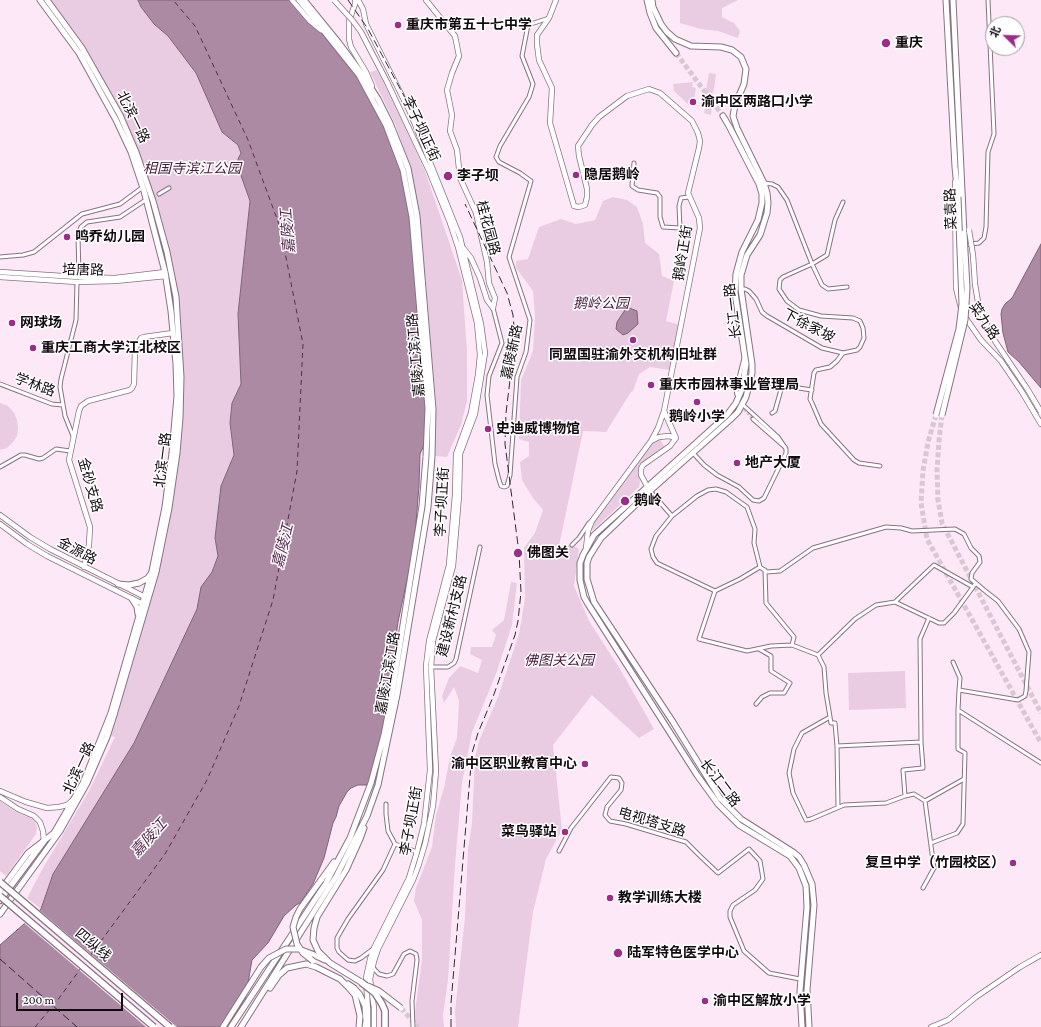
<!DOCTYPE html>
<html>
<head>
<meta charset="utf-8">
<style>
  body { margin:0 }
  #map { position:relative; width:1041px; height:1027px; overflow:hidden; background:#fde8f7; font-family:"Crimson Pro","Noto Sans SC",serif }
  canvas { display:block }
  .north { position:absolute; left:985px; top:16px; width:40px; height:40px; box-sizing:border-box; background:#fff; border:1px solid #a09d9f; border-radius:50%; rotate:293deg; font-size:11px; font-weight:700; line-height:16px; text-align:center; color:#120a10 }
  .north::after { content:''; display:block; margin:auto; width:14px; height:18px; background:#9c2c8a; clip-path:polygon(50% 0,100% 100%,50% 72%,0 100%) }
  .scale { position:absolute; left:16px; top:993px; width:107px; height:18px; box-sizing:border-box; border:2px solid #120a10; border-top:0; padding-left:5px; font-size:12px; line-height:14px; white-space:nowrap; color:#120a10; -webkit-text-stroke:3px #fff; paint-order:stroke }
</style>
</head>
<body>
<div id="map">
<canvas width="1041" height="1027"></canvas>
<div class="north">北</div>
<div class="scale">200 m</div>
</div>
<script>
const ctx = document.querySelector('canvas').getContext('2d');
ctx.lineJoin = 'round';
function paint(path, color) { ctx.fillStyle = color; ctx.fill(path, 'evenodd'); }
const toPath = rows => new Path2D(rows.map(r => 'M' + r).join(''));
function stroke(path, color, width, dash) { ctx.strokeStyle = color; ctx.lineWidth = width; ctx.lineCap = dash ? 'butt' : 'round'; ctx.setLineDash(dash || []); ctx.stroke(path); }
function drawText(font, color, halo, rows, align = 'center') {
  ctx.font = font + ' "Crimson Pro","Noto Sans SC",serif'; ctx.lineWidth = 3; ctx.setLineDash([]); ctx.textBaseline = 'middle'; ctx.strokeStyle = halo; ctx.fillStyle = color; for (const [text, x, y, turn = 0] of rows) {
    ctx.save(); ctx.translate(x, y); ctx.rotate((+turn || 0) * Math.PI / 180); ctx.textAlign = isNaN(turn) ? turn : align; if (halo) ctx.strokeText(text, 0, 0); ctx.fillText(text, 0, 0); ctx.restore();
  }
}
const green = toPath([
  [50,0,138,0,141,7,154,24,168,36,196,73,222,132,238,145,241,153,238,159,238,167,250,201,238,314,241,384,232,403,230,423,234,455,221,486,215,538,218,556,212,572,201,587,197,609,134,743,53,874,41,909,27,898,43,868,89,791,115,737,109,736,116,715,157,574,183,378,169,252,156,201,138,151,122,113,84,47],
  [680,0,738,0,722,8,722,17,734,23,740,31,738,38,718,31,701,29,680,23],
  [377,70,400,114,426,174,462,280,467,352,467,401,461,425,447,457,435,456,436,403,420,216,411,169,396,126,370,72],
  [709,73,716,74,714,89,711,98,712,98,710,107,712,108,711,115,704,113,705,108,703,107],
  [693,82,692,87,696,88,694,100,690,99,689,105,674,91,673,84],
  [613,197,627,200,637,207,643,224,645,243,659,254,662,276,674,281,666,321,680,325,670,370,650,367,639,374,633,391,631,392,606,432,583,431,559,546,572,545,579,549,574,586,589,621,620,669,654,729,639,738,592,695,553,745,562,830,546,859,533,912,518,1027,456,1027,455,1011,465,917,468,849,472,823,475,758,479,741,498,697,519,634,525,599,524,548,535,533,543,510,533,498,522,480,520,462,529,456,529,442,519,439,521,380,533,351,535,316,533,291,516,268,516,261,528,259,539,227,561,219,576,224,595,220,603,201],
  [0,403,8,406,14,413,17,420,18,428,17,436,13,442,7,448,0,450],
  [660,439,665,448,646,461,639,472,640,483,639,487,593,530,591,528,594,521,652,441],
  [511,582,517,583,512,625,496,674,472,732,462,783,455,865,448,980,443,1015,444,1027,416,1027,415,1012,422,960,422,920,414,901,416,888,432,847,436,815,444,788,450,757,457,738,459,701,454,687,444,703,442,696,449,678,460,666,478,673,482,660,470,654,471,647,492,647,496,635,492,630,504,620],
  [905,671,906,708,849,710,848,673],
  [0,801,16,812,33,819,36,823,37,828,36,834,6,876,0,871]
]);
const water = toPath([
  [138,0,299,0,325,22,397,144,415,238,432,427,420,454,419,486,414,547,398,622,386,711,373,784,367,785,358,785,351,788,347,792,339,806,336,817,333,823,324,858,313,884,300,903,296,905,284,916,268,943,252,960,245,1000,240,1008,224,1027,0,1027,0,945,41,909,53,874,134,743,197,609,201,587,212,572,218,556,215,538,221,486,234,455,230,423,232,403,241,384,238,314,250,201,238,167,238,159,241,153,238,145,222,132,196,73,168,36,154,24,141,7,138,0],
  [1041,244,1041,388,1019,362,1008,352,1003,333,1001,314,1002,309,1005,304,1012,298,1041,244],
  [627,307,637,311,638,324,628,333,623,335,616,329,617,322,627,307]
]);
const pier = toPath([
  [38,909,177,1027,146,1027,23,922]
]);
const ferry = toPath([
  [90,956,165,854,207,780,239,706,273,600,297,471,303,344,280,227,248,140,195,26,173,0],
  [35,1027,57,1001,81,968]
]);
const streetTunnel = toPath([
  [741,406,753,419]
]);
const primaryTunnel = toPath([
  [676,53,723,116],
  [936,415,928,442,923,471,921,503,927,539,1041,743],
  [942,415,939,441,937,470,938,500,942,523,1041,713],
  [401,1008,418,1027]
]);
const street = toPath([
  [634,163,632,186,638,190,657,193,660,197,660,217,663,227,680,228,679,206,681,198,689,197],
  [764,183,772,184,778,187,787,200,812,264,822,285,828,289,847,287],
  [159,194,169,188],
  [963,245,979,243,984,238,986,227,988,152,994,134,988,0],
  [0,257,23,255,34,252,82,214,120,204,143,187],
  [79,277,78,235,81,227,87,222,120,217,144,201],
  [741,289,745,289,749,291,756,299,762,312,767,316,822,348,843,353,857,350,860,347,864,338,863,328,860,321,853,318,821,316,799,310,787,301,779,289,780,280,783,277,812,264,827,255,835,220,843,202],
  [493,308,502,343,489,376,487,395,495,464,499,480,501,486,504,487,507,486,510,475,517,377,526,352,530,320,509,257,531,181,520,173,499,162,496,157,500,146,529,97,533,84,522,56,528,25,549,18],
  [843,353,837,361,830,367,816,370,814,373,810,399,812,403,821,424,854,460,859,463,880,466],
  [751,381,812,390],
  [0,384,52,404,63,405],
  [737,395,736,390,744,358],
  [772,413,775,411,782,386],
  [753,419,785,447],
  [73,436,65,416,60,387,61,379,76,320,77,282],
  [693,453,704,465,717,475,739,487,753,500,759,501,764,498,786,453,786,449,778,437,742,404],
  [0,467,21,455,25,455,39,459,43,458,56,449,70,451],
  [649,490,672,516,697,496,708,490,716,489,726,492,747,507,755,529,754,543,760,567,767,572,780,571,813,548,886,527,901,528,912,531,955,529,964,534,971,548,979,556,980,562,972,573,971,579,984,590,998,601,1019,629,1029,652,1026,691,1025,696,1018,700,959,690,958,710,958,749,965,753,963,824,957,833,931,843],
  [672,516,656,536,651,549,653,557,657,563,715,591,699,639,747,651,771,646,792,645,818,655,824,667,826,693,831,723,835,723,837,746,838,807],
  [572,545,579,538,589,523,592,521],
  [765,570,766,603,794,637,792,645],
  [715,591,740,579,760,567],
  [895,602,934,565,973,587],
  [818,655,855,619,876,605,895,602,939,623,944,623,954,613,976,583],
  [953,662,960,678,959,690],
  [430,667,448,667,454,663,456,659,480,547],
  [756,704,762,697,770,693,784,693,790,683,771,671,771,656,759,649],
  [958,710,1041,763],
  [830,717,802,733,794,749,789,773,793,793,806,820,811,819,844,805,886,803,905,796,914,794,925,801,934,868,923,888],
  [837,746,921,742],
  [905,796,903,770,923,768,921,742,920,639,929,618],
  [925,801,964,779],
  [386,804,386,814,388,831,395,844,417,852],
  [559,851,571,828,611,777,619,778,622,783,621,790,607,807,605,815,610,821,626,824,686,842,700,856,718,873,749,849,760,861,763,879,755,890,733,905,730,911,730,917,744,951,769,973,800,979],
  [373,949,361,958,355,961,348,960,339,952,337,948,337,938,348,919,383,870,395,844],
  [373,967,375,970,379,974,387,976,393,974,404,954,410,951,416,954,417,960,412,1001,413,1027]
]);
const secondary = toPath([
  [292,0,310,21,321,30],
  [355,0,355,4,349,21,349,39,351,47,366,72,372,86],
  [358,0,363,9,366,24,410,112,460,237,481,324,485,353,475,414,460,454,459,496,453,566,433,641,431,667,436,771,433,806,425,844,418,867,413,880,378,949,374,961,370,979,374,1008,374,1027],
  [426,0,455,36,459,56,452,73,447,90,452,115,450,131,457,150,460,178,476,213,487,262,489,283,495,298,493,308],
  [556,0,549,18,537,35,537,44,539,60,552,88,550,123,574,206,579,207,585,205,587,197,587,189,579,156,578,146,592,125,599,117,627,96,649,89,660,93,692,121,698,133,700,141,699,148,688,193,699,218,700,228,664,411,658,428,651,441,592,521,588,531,586,548],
  [955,182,956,288,961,308],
  [464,249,471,258,480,278,487,300,493,308],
  [0,272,79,277,115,278,165,272],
  [0,277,77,282,115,281,166,276],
  [965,317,981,340,1001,361,1022,392,1041,424],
  [651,441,659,437,669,436,676,438],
  [647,486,641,475,641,469,643,465,670,446,676,438,664,411],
  [0,515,30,537,50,549,147,598],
  [0,524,27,544,47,556,145,605],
  [84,567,89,545,90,527,69,460,79,411,81,406,88,401,130,390,132,388,134,384,135,349,141,338,144,337,173,333],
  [0,791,26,802,47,808,59,807,67,805,73,800],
  [0,797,18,809,34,816,40,822,43,831,44,841],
  [368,1027,368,1011,366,978,370,959,374,948,409,878,417,852,424,824,430,770,426,666,429,641,449,565,455,495,456,454,471,413,478,375,480,355,477,323,458,247,450,223,429,171,387,82],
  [931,1027,948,1020,976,997,1020,967,1041,955]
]);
const primary = toPath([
  [647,0,650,13,656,28,676,53],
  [652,0,653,7,661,24,667,32,675,39,691,46,721,47,732,50,741,57,746,69,744,84,735,105,733,116,737,128,764,183,767,193,768,203,767,213,760,235,747,255,741,275,741,289,752,364,752,373,746,397,738,412,731,419,650,491,601,538,589,557,587,563,587,579,594,602,673,722,720,798,741,819,793,852,799,857,804,865,812,884,814,905,807,990,809,1027],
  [946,0,955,167,958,197],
  [953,0,964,233],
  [723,116,729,126,759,184,762,194,762,203,758,220,742,252,736,274,735,293,746,364,742,389,736,403,727,415,594,535,583,555,580,563,580,580,584,597,588,604,697,775,718,804,739,825,790,856,799,868,806,886,807,907,800,991,802,1027],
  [118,584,129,585,139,583,148,578,150,575],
  [132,599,137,607,138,614],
  [321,880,334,862],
  [0,891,28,853,54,833,83,783,111,713,152,571,165,507,172,453,177,396,176,364,171,311,165,272,144,191,131,152,116,120,79,53,40,0],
  [0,914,60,831,87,783,107,737,114,715,156,572,169,508,177,453,180,418,181,377,176,297,167,252,153,201,136,152,120,115,82,48,47,0],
  [312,954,325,960],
  [361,982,330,963,318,951,313,940,314,928,317,917,346,870,360,839,364,828],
  [348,984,354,988,360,995,365,1006,366,1021,365,1027],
  [270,988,279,975,287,968,306,964,316,967,340,979,349,988,355,995,360,1016,359,1027],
  [223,1027,261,967],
  [231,1027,326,883,350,838,371,783,384,735,392,694,422,506,426,457,428,408,412,217,403,170,386,125,359,75,299,0],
  [241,1027,337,875,367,816,378,785,397,695,428,507,432,456,433,409,421,265,417,216,408,168,390,123,378,99,362,74,339,43,304,0]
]);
const highway = toPath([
  [0,900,44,841]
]);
const rail = toPath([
  [348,0,368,29,432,148],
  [0,959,77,1027],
  [451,1027,451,1003,472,753,478,733,493,697,515,635,518,621,521,592,519,553,505,444,506,413,515,339,513,315,507,293,465,204]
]);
const secondaryBridge = toPath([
  [334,0,353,21,361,32,387,82],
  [969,230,973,255,975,284,979,308,995,341,1028,390,1041,412]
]);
const primaryBridge = toPath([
  [936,415,959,329,962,304,958,197],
  [942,415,965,320,967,288,964,233],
  [313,961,303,953,297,944,293,927,296,917,300,909,321,880],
  [261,967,269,958,286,949,299,949,312,954],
  [368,986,379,991,401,1008]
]);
const highwayBridge = toPath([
  [0,882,170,1027],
  [0,896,154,1027],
  [361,982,375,993,382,1004,385,1011,385,1027]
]);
const markers = [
  [398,25,4,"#9c2c8a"],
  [886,43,5,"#9c2c8a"],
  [693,102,4,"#9c2c8a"],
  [576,175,4,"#9c2c8a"],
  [448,176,5,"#9c2c8a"],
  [67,237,4,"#9c2c8a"],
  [12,323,4,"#9c2c8a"],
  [633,340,4,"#9c2c8a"],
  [33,348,4,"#9c2c8a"],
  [651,385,4,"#9c2c8a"],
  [697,402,4,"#9c2c8a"],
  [488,429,4,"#9c2c8a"],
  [737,463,4,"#9c2c8a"],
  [625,501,5,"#9c2c8a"],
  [518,553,5,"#9c2c8a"],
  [585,764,4,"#9c2c8a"],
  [565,832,4,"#9c2c8a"],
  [1013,863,4,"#9c2c8a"],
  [610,898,4,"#9c2c8a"],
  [618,953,5,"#9c2c8a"],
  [705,1001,4,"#9c2c8a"]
];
const poiNames = [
  ["重庆市第五十七中学",406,25],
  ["重庆",895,43],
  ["渝中区两路口小学",701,102],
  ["隐居鹅岭",584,175],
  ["李子坝",457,176],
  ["鸣乔幼儿园",75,237],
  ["网球场",20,323],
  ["重庆工商大学江北校区",41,348],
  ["同盟国驻渝外交机构旧址群",633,355,"center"],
  ["重庆市园林事业管理局",659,385],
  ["鹅岭小学",697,417,"center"],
  ["史迪威博物馆",496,429],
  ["地产大厦",745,463],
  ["鹅岭",634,501],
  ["佛图关",527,553],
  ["渝中区职业教育中心",577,764,"right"],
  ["菜鸟驿站",557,832,"right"],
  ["复旦中学（竹园校区）",1005,863,"right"],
  ["教学训练大楼",618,898],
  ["陆军特色医学中心",627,953],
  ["渝中区解放小学",713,1001]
];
const streetNames = [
  ["北滨一路",133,117,64],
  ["李子坝正街",421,129,65],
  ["菜袁路",951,209,-92],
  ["桂花园路",488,228,75],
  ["鹅岭正街",683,253,-81],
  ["培唐路",83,270,1],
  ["长江一路",733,311,-97],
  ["菜九路",984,321,56],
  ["下徐家坡",809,326,27],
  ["嘉陵新路",512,352,-78],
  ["嘉陵江滨江路",416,355,-95],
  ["学林路",35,385,20],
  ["北滨一路",163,460,-83],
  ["金砂支路",90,485,74],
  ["李子坝正街",442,502,-87],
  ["金源路",77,551,28],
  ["建设新村支路",452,616,-76],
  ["嘉陵江滨江路",388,673,-80],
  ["北滨一路",79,768,-65],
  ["长江二路",720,783,53],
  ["李子坝正街",411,821,-80],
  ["电视塔支路",652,822,17],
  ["四纵线",93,945,40]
];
const parkNames = [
  ["相国寺滨江公园",192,169],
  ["鹅岭公园",601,304],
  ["佛图关公园",559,661]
];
const waterNames = [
  ["嘉陵江",288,231,-95],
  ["嘉陵江",283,546,-76],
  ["嘉陵江",149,838,-48]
];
paint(green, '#eacce2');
paint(water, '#ac8aa3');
stroke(water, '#7e6477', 1);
paint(pier, '#fde8f7');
stroke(ferry, '#592c50', 1, [5, 4]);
stroke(streetTunnel, '#dac7d4', 3, [3, 1.5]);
stroke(primaryTunnel, '#dac7d4', 5, [5, 2.5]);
stroke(street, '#897283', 5);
stroke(secondary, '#897283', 6);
stroke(primary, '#897283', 7);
stroke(highway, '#897283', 8);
stroke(street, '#fff', 3);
stroke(secondary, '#fff', 4.5);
stroke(primary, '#fff', 5);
stroke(highway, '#fff', 5.5);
stroke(rail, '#322930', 1, [8, 4]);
stroke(secondaryBridge, '#897283', 6, []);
stroke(primaryBridge, '#897283', 7, []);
stroke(highwayBridge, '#897283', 8, []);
stroke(secondaryBridge, '#fff', 4.5);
stroke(primaryBridge, '#fff', 5);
stroke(highwayBridge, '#fff', 5.5);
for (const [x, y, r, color] of markers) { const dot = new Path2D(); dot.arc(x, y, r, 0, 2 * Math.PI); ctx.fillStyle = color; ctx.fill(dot); stroke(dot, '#fff', 1.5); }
drawText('bold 14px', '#120a10', '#fff', poiNames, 'left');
drawText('14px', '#120a10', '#fff', streetNames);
drawText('italic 14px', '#461a3d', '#fff', parkNames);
drawText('italic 15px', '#592c50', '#fff', waterNames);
</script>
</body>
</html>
